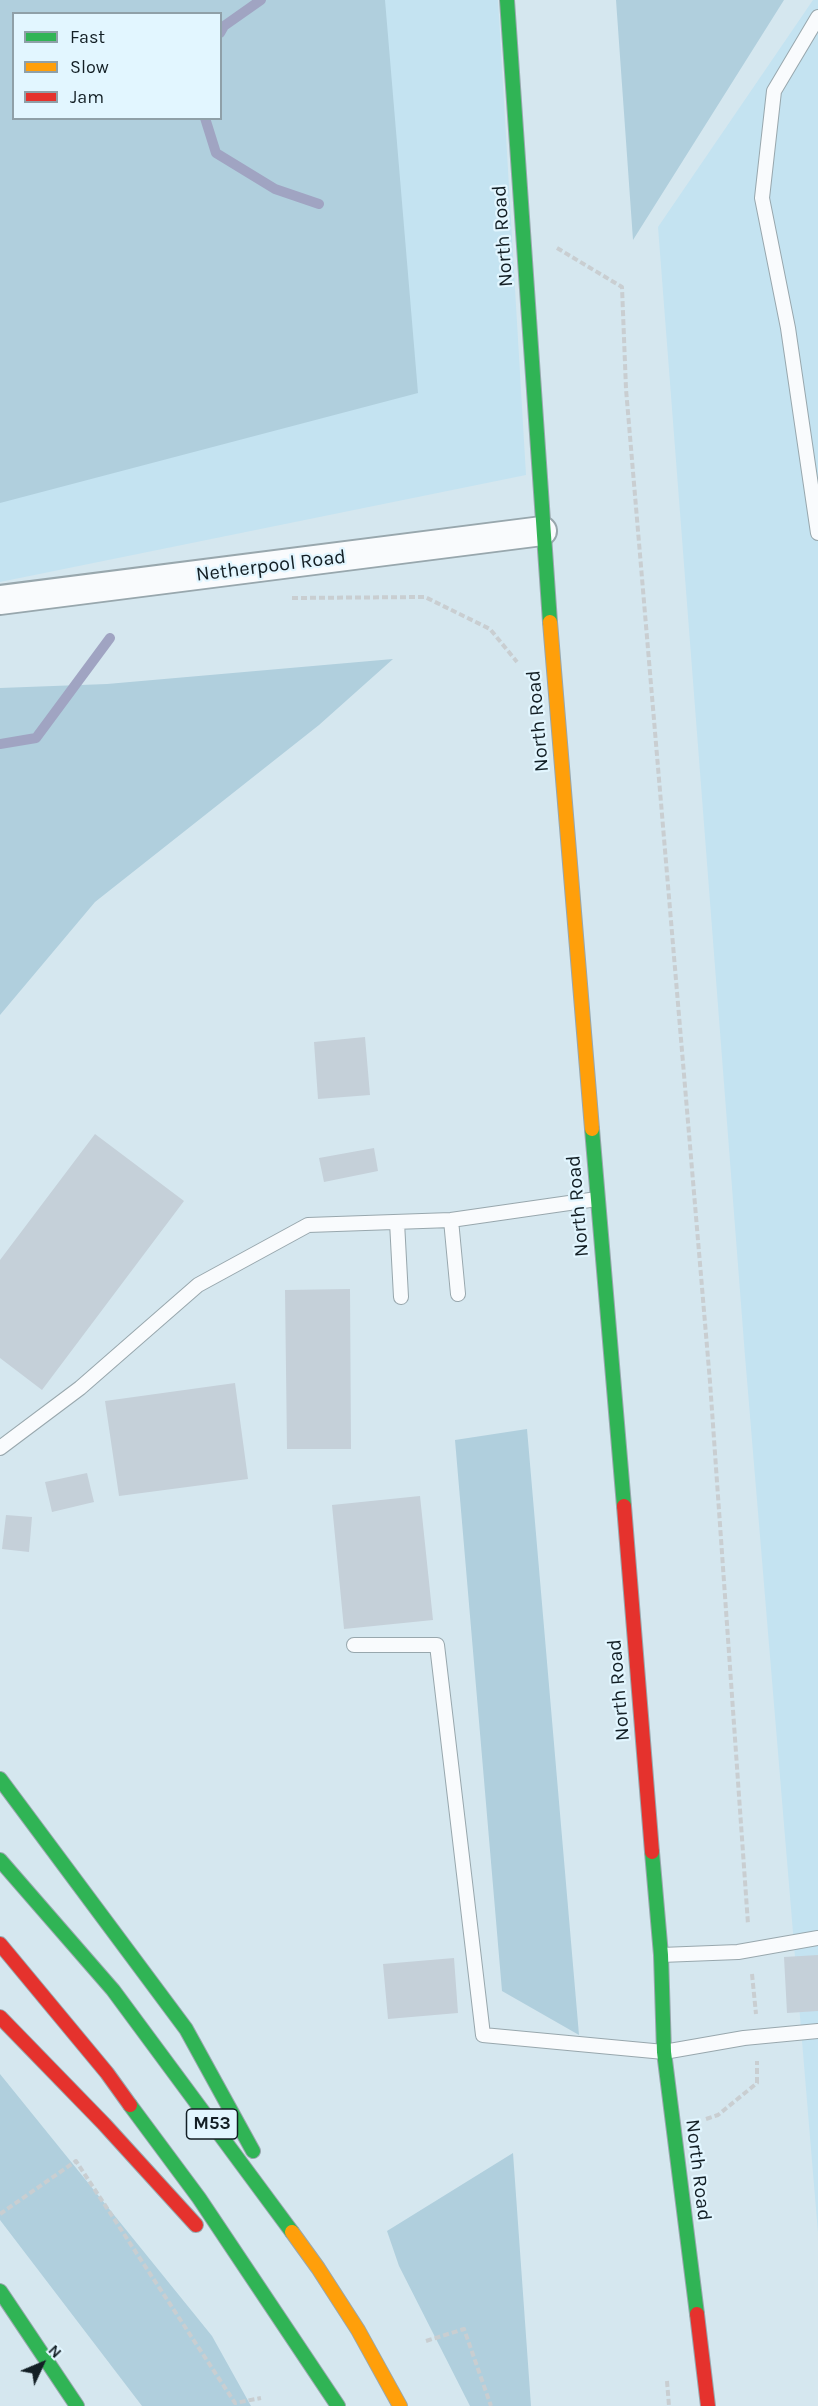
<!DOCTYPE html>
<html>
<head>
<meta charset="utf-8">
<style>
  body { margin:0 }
  #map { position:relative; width:818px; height:2406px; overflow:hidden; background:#d5e7ef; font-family:Karla,sans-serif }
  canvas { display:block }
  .legend { position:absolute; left:12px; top:12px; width:210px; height:108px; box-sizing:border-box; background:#e2f6ff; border:2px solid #8fa0a8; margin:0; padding:8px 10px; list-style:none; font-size:18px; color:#131f25 }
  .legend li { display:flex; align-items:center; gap:12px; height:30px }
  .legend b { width:30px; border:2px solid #8fa0a8 }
  .north { position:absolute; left:12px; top:2334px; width:60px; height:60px; -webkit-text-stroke:4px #e2f6ff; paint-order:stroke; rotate:46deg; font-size:16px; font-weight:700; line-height:24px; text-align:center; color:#131f25 }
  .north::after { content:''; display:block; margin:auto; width:21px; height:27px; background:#131f25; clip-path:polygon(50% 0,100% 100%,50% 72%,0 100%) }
</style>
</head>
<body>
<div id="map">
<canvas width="818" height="2406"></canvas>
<ul class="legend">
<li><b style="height:8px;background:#30b455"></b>Fast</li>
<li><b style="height:8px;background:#ff9f0a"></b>Slow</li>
<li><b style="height:8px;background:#e5322d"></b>Jam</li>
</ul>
<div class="north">N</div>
</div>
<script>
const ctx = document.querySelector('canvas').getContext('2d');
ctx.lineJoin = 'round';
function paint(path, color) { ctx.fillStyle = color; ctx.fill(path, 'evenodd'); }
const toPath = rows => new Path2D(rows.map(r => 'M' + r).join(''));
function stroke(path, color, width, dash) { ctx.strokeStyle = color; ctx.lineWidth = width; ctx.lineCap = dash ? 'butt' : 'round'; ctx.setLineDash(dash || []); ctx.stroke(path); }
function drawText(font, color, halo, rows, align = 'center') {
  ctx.font = font + ' Karla,sans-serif'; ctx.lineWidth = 4.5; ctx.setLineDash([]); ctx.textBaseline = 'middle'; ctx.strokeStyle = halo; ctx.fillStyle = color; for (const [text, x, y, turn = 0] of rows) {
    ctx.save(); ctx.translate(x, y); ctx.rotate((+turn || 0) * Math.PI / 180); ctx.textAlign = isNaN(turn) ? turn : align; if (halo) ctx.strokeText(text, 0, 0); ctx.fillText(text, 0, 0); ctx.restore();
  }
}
const built = toPath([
  [0,0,498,0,526,475,0,582],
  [14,14,220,14,220,118,14,118],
  [813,0,818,0,818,2233,745,1356,658,227]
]);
const green = toPath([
  [0,0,385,0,418,393,0,503],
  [14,14,220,14,220,118,14,118],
  [616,0,784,0,633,240],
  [393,659,319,725,95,902,0,1015,0,688,107,684],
  [527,1429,579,2035,502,1991,455,1440],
  [0,2074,212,2336,251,2406,142,2406,0,2220],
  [513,2153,531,2406,470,2406,399,2266,387,2231]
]);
const stream = toPath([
  [220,33,224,26,261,0],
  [205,118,216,153,275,189,319,204],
  [0,744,36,738,110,638]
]);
const building = toPath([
  [365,1037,370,1095,318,1099,314,1042],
  [95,1134,184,1201,42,1390,0,1358,0,1260],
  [374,1148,378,1171,324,1182,319,1158],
  [350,1289,351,1449,287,1449,285,1290],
  [235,1383,248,1479,119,1496,105,1401],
  [87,1473,94,1502,52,1512,45,1482],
  [420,1496,433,1620,344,1629,332,1505],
  [6,1515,32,1517,29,1552,2,1549],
  [818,1955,818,2011,787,2013,784,1957],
  [454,1958,458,2013,388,2019,383,1964]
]);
const path = toPath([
  [557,248,622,287,626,389,710,1382,748,1924],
  [292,598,425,597,490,629,517,662],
  [752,1974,756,2014],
  [706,2119,718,2115,757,2083,757,2061],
  [0,2214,76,2161,235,2403,261,2398],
  [426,2341,464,2329,491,2406],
  [667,2381,669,2406]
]);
const lane = toPath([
  [818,17,774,91,762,198,788,328,818,533],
  [451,1220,458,1294],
  [397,1222,401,1297],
  [0,1448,80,1388,198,1285,308,1225,451,1220,597,1199],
  [354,1645,437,1645,483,2035,664,2052,744,2038,818,2031],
  [661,1955,738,1952,818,1938]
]);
const street = toPath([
  [0,600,542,531]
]);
const fast = toPath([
  [507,0,550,622],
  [592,1129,624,1506],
  [0,1779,186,2029,253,2151],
  [652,1852,661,1955,664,2052,697,2314],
  [0,1860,113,1990,292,2232],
  [130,2105,199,2198,338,2406],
  [0,2291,77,2406]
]);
const slow = toPath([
  [550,622,592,1129],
  [292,2232,318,2268,358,2330,400,2406]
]);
const jam = toPath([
  [624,1506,652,1852],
  [0,1944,107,2073,130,2105],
  [0,2017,104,2124,196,2225],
  [697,2314,708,2406]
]);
const shields = [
  [212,2124,51]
];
const shieldNames = [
  ["M53",212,2124]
];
const streetNames = [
  ["North Road",503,236,-94],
  ["Netherpool Road",271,566,-7],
  ["North Road",538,721,-95],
  ["North Road",578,1206,-95],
  ["North Road",619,1690,-95],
  ["North Road",698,2170,83]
];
paint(built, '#c4e3f1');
paint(green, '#b0cfdd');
stroke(stream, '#a0a4c2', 10);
paint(building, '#c5d0d9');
stroke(lane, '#98a7ad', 16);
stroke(street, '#98a7ad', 32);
stroke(fast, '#98a7ad', 16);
stroke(slow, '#98a7ad', 16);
stroke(jam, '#98a7ad', 16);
stroke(path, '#c9ced1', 4, [6, 3]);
stroke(lane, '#f9fbfd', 14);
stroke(street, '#f9fbfd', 28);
stroke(fast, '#30b455', 14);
stroke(slow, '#ff9f0a', 14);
stroke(jam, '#e5322d', 14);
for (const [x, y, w] of shields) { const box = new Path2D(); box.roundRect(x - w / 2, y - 15, w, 30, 4.5); ctx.fillStyle = '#e2f6ff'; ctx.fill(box); stroke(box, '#131f25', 1.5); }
drawText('bold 18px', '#131f25', null, shieldNames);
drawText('20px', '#131f25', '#e2f6ff', streetNames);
</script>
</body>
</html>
